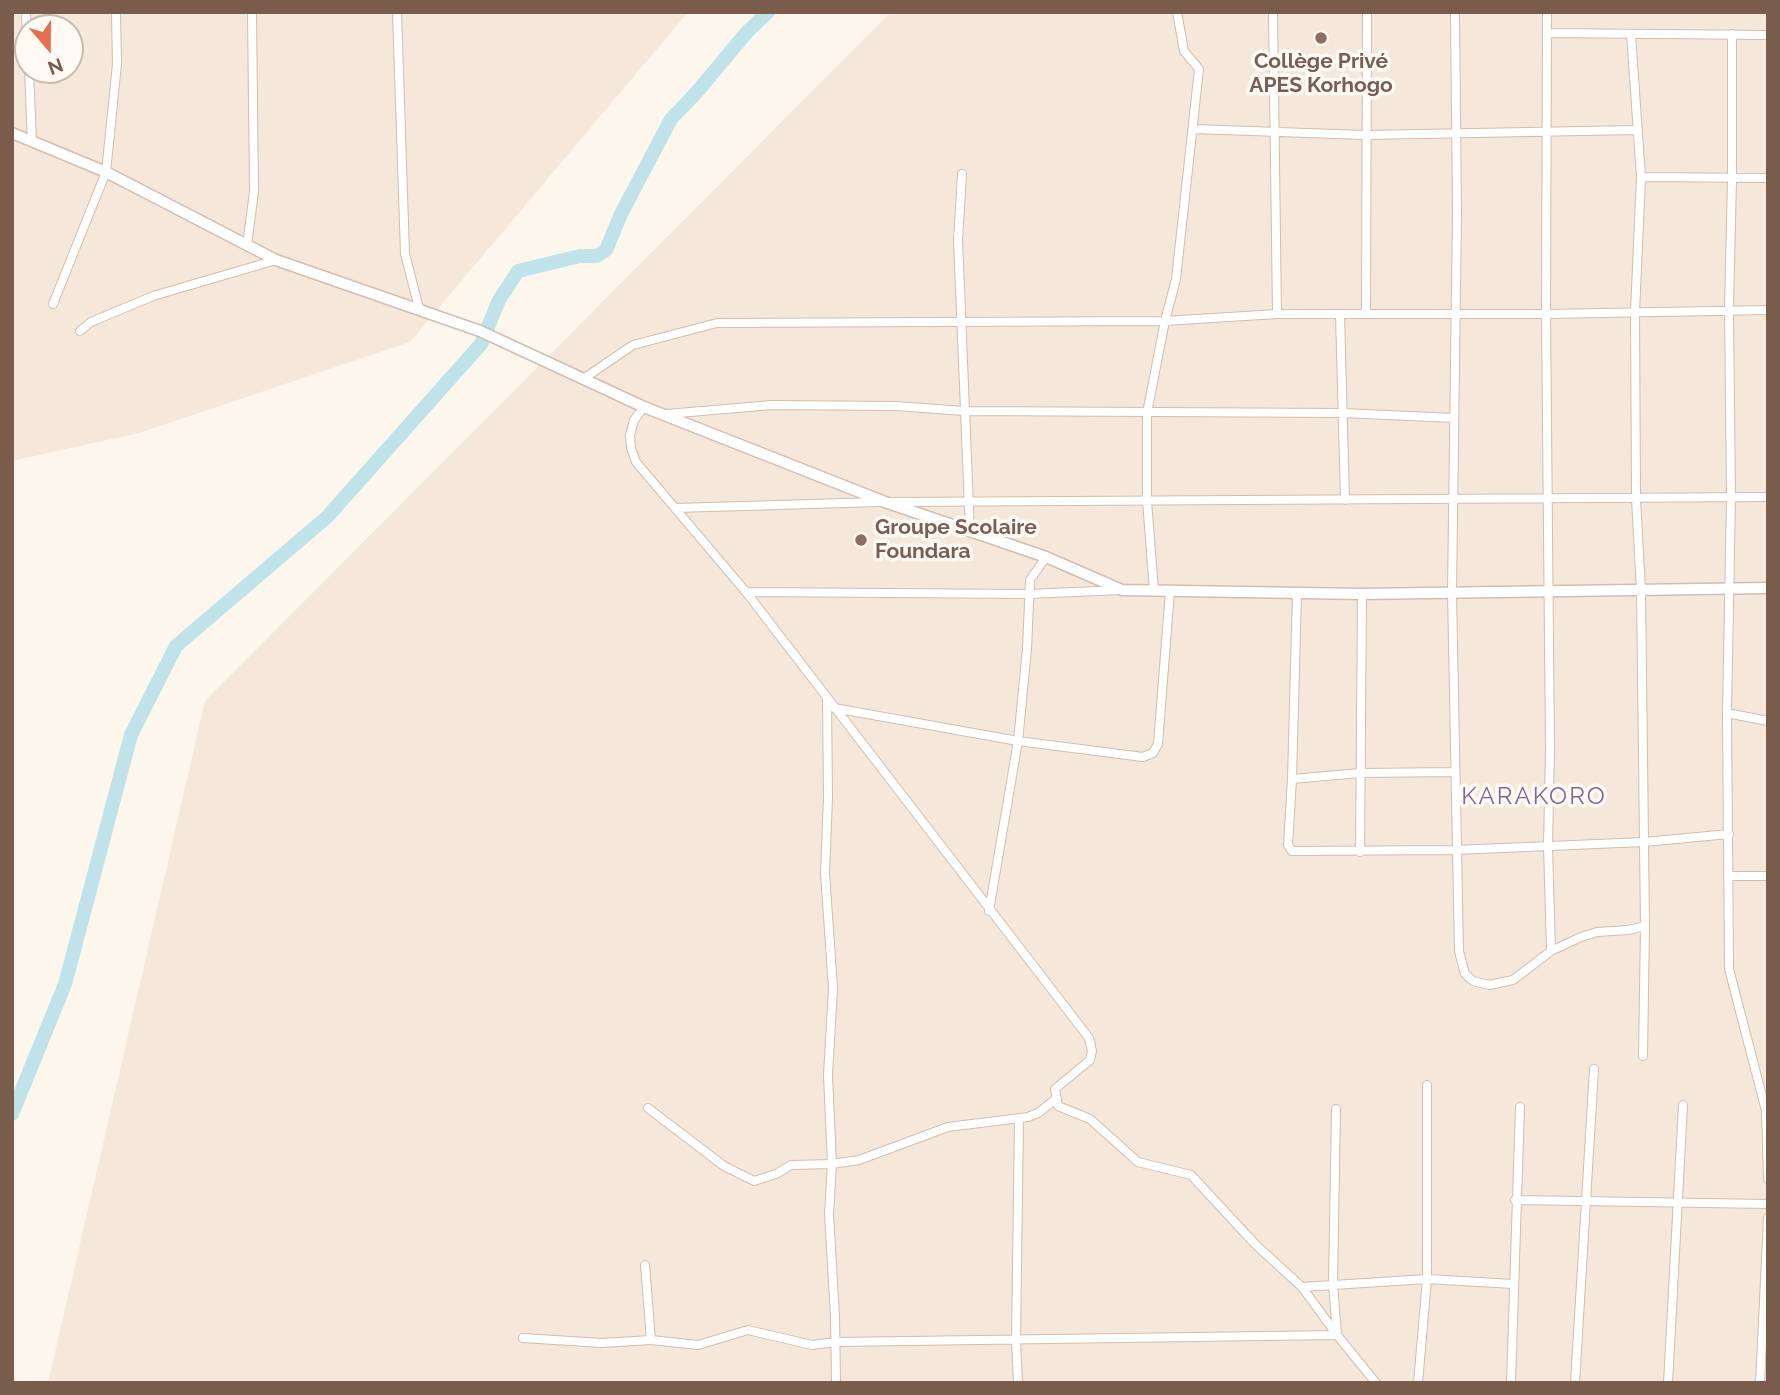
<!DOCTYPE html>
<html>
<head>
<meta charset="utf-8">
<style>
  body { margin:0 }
  #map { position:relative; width:1780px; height:1395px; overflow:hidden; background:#fdf6ec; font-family:Raleway,sans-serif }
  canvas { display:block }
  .frame { position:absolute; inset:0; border:14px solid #7a5c4d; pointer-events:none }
  .north { position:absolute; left:14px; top:14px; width:70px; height:70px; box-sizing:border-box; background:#fffaf3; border:2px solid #cabbb1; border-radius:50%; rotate:160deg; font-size:19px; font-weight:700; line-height:28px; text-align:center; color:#7a5c4d }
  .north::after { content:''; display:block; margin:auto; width:24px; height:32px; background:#e76f51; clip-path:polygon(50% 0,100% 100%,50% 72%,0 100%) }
</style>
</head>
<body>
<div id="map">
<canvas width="1780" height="1395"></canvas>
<div class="frame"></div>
<div class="north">N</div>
</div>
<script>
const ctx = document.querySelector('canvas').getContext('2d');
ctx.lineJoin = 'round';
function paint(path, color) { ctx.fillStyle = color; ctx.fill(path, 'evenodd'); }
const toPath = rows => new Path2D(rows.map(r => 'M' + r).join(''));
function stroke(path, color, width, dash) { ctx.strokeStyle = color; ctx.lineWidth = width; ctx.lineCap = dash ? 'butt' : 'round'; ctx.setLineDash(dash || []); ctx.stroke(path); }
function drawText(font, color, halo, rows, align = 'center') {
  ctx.font = font + ' Raleway,sans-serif'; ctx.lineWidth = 7; ctx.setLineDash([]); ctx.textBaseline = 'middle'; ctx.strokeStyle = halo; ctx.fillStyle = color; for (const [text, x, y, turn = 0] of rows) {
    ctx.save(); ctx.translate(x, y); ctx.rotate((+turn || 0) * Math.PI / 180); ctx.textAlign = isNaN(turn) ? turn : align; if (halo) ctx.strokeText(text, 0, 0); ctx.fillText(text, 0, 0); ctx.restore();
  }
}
const residential = toPath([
  [12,12,688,12,410,342,139,433,12,461],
  [28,28,70,28,70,70,28,70],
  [891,12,1768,12,1768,1383,48,1383,205,701]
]);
const river = toPath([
  [12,1114,65,984,131,735,176,646,327,517,481,344,499,300,518,271,580,256,597,256,606,250,621,214,671,119,696,93,747,32,768,12]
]);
const minor = toPath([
  [26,12,28,55],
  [397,12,405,254,419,308],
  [1273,12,1277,314],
  [1455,12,1457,213,1452,592,1459,951,1465,974,1473,981,1489,985,1513,980,1551,951,1581,937,1597,932,1628,930,1645,926],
  [1547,12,1546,314,1550,749,1548,846,1551,951],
  [1547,33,1768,35],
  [1631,34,1641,177,1635,312,1636,499,1641,590,1645,926,1643,1056],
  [1732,34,1732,178,1729,309,1731,497,1727,713,1729,969,1766,1111,1768,1179],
  [29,70,32,142],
  [1193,129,1365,135,1637,130],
  [962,174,958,240,970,532],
  [1641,177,1768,178],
  [247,245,254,192,252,12],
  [53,304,106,172,117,64,116,12],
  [1366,313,1367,12],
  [1340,314,1345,500],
  [80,331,91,322,153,296,276,260],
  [583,379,633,345,717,323,1165,321,1277,314,1546,314,1768,310],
  [644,407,634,420,630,435,631,448,636,462,746,592,1089,1038,1092,1051,1090,1060,1055,1089,1058,1106,1090,1119,1138,1162,1191,1175,1256,1245,1302,1287,1337,1335,1376,1383],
  [667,414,772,405,896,406,964,411,1343,413,1454,418],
  [892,502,1768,497],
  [676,508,879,502],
  [1154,590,1147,501,1147,413,1165,321,1176,279,1199,69,1184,51,1177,12],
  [746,592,1029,594,1121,590],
  [1297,593,1292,779,1288,845,1292,851,1455,850,1644,842,1729,834],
  [827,698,828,797,825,873,833,988,828,1075,832,1164,829,1214,835,1317,836,1383],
  [834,708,1018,741,1143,757,1153,753,1158,744,1170,591],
  [1727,713,1768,721],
  [1292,779,1360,773,1455,772],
  [1360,852,1362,594],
  [1728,876,1768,876],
  [989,911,1018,741,1027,649,1030,580,1046,557],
  [648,1108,724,1166,754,1181,776,1174,791,1165,832,1164,859,1160,948,1127,1028,1117,1038,1113,1056,1099],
  [1515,1200,1768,1204],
  [645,1265,651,1340],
  [1302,1287,1427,1279,1513,1284],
  [523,1338,602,1343,651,1340,698,1345,748,1330,812,1345,836,1342,1337,1335,1333,1284,1336,1109],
  [1018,1383,1016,1341,1019,1118],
  [1418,1383,1427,1279,1427,1085],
  [1511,1383,1520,1107],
  [1575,1383,1594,1069],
  [1668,1383,1683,1105],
  [1760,1383,1768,1218]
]);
const tertiary = toPath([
  [12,133,106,172,276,260,480,331,644,407,885,502,1046,557,1122,590,1362,594,1768,588]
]);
const markers = [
  [1321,38,7,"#8d6e63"],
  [861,540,7,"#8d6e63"]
];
const educationNames = [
  ["Collège Privé",1321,62],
  ["APES Korhogo",1321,86],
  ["Groupe Scolaire",875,528,"left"],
  ["Foundara",875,552,"left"]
];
const quarterNames = [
  ["KARAKORO",1534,797]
];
paint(residential, '#f5e8da');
stroke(river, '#bfe3e8', 14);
stroke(minor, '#d1beb0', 10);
stroke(tertiary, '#d1beb0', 13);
stroke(minor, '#fff', 8);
stroke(tertiary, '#fff', 10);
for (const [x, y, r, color] of markers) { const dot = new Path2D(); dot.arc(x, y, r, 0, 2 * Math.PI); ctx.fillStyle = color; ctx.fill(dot); stroke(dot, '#fffaf3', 2.5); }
drawText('bold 21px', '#785e54', '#fffaf3', educationNames);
ctx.letterSpacing = '2px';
drawText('24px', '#846695', '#fffaf3', quarterNames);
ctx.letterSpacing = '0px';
</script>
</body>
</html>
